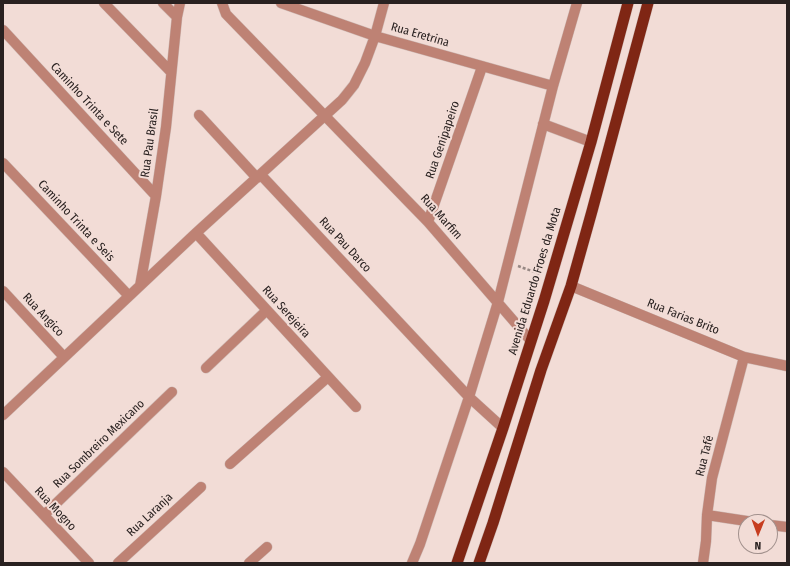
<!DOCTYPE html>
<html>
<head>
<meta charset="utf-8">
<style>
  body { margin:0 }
  #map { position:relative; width:790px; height:566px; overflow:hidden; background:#f2dcd6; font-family:"Fira Sans Condensed",sans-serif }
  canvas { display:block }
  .frame { position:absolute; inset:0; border:4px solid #292120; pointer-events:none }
  .north { position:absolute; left:738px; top:514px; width:40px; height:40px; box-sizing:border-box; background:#f2dcd6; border:1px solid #a2918d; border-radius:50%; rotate:181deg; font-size:11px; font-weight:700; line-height:16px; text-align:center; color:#292120 }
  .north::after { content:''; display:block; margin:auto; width:14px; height:18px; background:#c73d1f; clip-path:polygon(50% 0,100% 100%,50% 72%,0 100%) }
</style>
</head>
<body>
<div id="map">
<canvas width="790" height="566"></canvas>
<div class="frame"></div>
<div class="north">N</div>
</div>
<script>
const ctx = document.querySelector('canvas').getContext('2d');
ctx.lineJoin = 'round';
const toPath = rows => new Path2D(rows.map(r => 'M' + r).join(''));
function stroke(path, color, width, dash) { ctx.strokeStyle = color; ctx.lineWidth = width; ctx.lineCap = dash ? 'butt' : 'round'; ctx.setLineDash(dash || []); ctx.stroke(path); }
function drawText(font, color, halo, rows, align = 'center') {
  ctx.font = font + ' "Fira Sans Condensed",sans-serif'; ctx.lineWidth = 4; ctx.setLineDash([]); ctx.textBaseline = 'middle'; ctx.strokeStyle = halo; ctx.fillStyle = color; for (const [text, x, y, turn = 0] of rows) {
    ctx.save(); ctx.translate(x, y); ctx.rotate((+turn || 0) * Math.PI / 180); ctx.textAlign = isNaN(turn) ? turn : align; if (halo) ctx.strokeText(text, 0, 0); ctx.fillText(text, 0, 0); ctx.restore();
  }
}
const path = toPath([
  [518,266,540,274]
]);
const minor = toPath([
  [104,3,171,72],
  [163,3,177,17],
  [222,3,226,14,428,222,531,341],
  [281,3,375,36,553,86],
  [3,30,156,196],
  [199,115,257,178],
  [543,124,591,142],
  [3,163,129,296],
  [261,175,469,397,503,428],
  [428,222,482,67],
  [196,233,356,407],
  [140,286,156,196,166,127,177,17,180,3],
  [571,286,744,357,787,366],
  [3,291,64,357],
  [206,368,267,310],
  [3,415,196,233,342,100,354,85,365,63,375,36,384,3],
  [230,464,328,377],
  [3,472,89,563],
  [44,515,172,392],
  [707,515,753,522],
  [770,525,787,527],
  [118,563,201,487],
  [249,563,267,547],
  [412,563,420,544,469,397,498,302,553,86,577,3],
  [703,563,706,541,707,515,712,478,744,357]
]);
const trunk = toPath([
  [457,563,503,428,544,301,591,142,628,3],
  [479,563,493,523,541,370,571,286,592,211,648,3]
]);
const streetNames = [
  ["Rua Eretrina",420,35,16],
  ["Caminho Trinta e Sete",89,104,47],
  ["Rua Genipapeiro",443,140,-71],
  ["Rua Pau Brasil",150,143,-82],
  ["Rua Marfim",441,217,48],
  ["Caminho Trinta e Seis",76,221,47],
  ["Rua Pau Darco",345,245,47],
  ["Avenida Eduardo Froes da Mota",535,281,-73],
  ["Rua Serejeira",286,312,48],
  ["Rua Angico",43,315,47],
  ["Rua Farias Brito",683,317,22],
  ["Rua Sombreiro Mexicano",99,444,-44],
  ["Rua Tafé",705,456,-76],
  ["Rua Mogno",55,509,47],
  ["Rua Laranja",150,515,-43]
];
stroke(minor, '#cebab5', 11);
stroke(trunk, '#cebab5', 12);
stroke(path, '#978884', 2.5, [3, 2]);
stroke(minor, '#be8274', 10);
stroke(trunk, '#7f2614', 11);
drawText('12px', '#292120', '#f2dcd6', streetNames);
</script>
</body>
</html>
